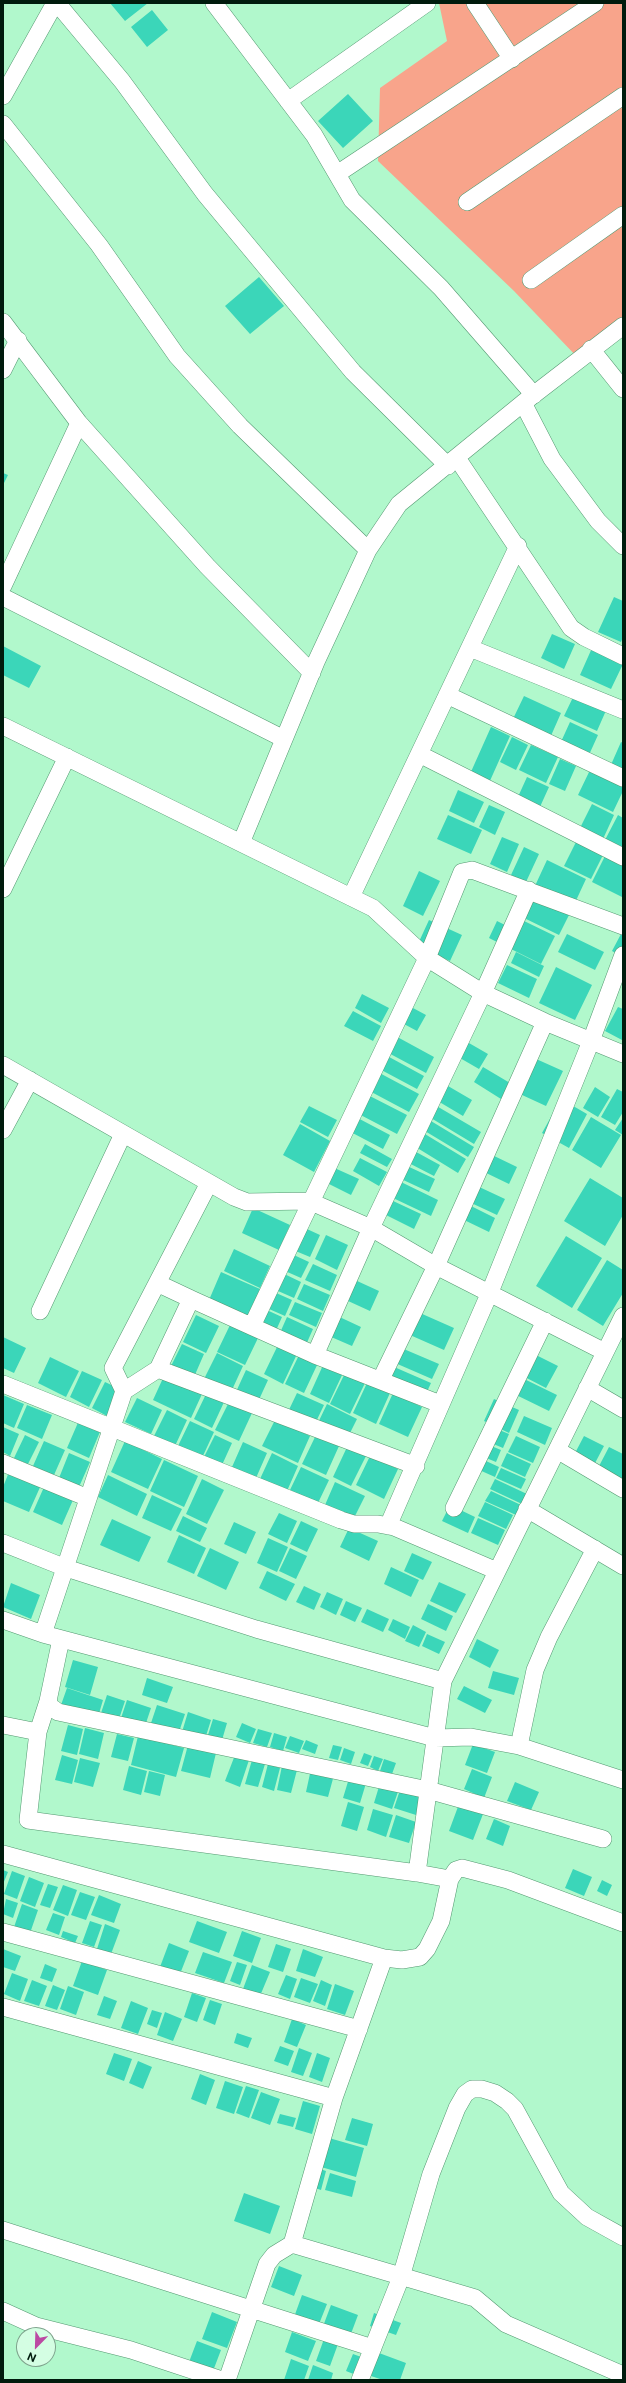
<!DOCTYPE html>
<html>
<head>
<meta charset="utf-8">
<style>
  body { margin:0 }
  #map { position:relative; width:626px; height:2383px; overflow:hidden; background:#b1f8cc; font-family:"Public Sans",sans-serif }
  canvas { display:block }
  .frame { position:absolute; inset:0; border:4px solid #001b0d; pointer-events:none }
  .north { position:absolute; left:16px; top:2327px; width:40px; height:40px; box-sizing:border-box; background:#d4fee3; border:1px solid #7fa38d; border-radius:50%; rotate:203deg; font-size:11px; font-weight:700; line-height:16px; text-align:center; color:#001b0d }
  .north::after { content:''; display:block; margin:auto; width:14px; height:18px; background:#bc49a3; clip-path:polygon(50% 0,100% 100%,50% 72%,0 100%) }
</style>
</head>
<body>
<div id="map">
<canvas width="626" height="2383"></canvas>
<div class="frame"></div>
<div class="north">N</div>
</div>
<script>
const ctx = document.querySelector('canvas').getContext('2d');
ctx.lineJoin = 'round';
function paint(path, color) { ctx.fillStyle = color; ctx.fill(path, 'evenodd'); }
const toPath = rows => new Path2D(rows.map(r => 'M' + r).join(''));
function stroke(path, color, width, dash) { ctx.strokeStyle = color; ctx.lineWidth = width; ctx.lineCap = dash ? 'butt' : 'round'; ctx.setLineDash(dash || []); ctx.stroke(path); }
const green = toPath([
  [439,3,623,3,623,325,579,359,514,291,378,161,380,88,447,41]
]);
const building = toPath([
  [110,3,148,3,125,21],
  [152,10,168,30,147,47,131,27],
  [348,94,373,121,343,148,318,121],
  [259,277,284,306,250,334,225,306],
  [3,473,8,475,3,485],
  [614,597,623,601,623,637,621,642,598,632],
  [552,634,575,644,564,669,541,658],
  [3,646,41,666,29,688,3,675],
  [592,648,623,664,611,689,580,675],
  [576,691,608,706,597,731,564,716],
  [524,696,561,713,550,738,512,721],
  [570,722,598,735,588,757,560,744],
  [491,727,510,736,489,783,470,774],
  [512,737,528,745,516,770,500,762],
  [621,742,623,743,623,773,610,767],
  [531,745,558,757,546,783,519,770],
  [560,759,576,766,565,791,549,784],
  [590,770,623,786,623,791,613,812,578,795],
  [527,777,549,787,539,809,517,799],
  [458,790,484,802,474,823,449,811],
  [592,804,614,815,603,839,580,828],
  [489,805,505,812,495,835,479,827],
  [448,815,482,830,471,854,437,839],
  [618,815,623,818,623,849,605,840],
  [580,834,607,847,591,879,564,866],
  [502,837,519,844,507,872,490,864],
  [524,847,539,854,526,882,511,875],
  [608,850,623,857,622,897,592,882],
  [547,860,586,879,573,907,534,888],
  [419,871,440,881,423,916,403,906],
  [535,896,570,913,559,935,524,918],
  [429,920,462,935,450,961,417,946],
  [522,920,555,936,541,964,489,938,497,921,517,931],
  [567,934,604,952,595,970,558,952],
  [621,934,623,935,623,957,612,951],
  [516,952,544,966,539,977,511,963],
  [507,965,537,979,529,998,498,983],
  [556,967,592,985,575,1020,539,1003],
  [362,994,389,1008,381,1023,355,1008],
  [400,1001,426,1015,417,1031,391,1017],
  [618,1007,623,1009,622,1040,605,1031],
  [353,1011,381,1026,373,1041,344,1026],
  [390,1033,434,1057,426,1073,381,1049],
  [462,1039,488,1054,479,1069,453,1054],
  [380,1052,424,1076,417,1089,372,1065],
  [525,1054,563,1071,546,1106,509,1089],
  [483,1067,510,1083,501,1099,474,1082],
  [372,1069,419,1094,409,1112,362,1087],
  [436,1079,472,1100,463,1116,426,1094],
  [595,1087,610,1097,598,1117,583,1108],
  [617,1089,623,1092,623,1112,615,1125,601,1117],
  [362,1092,407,1115,397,1134,353,1111],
  [561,1099,587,1114,569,1148,542,1133],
  [428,1101,481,1132,474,1144,421,1112],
  [309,1106,337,1120,328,1137,300,1122],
  [352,1115,390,1135,383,1149,345,1129],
  [421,1115,474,1147,468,1157,415,1125],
  [591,1117,621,1135,601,1168,572,1150],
  [623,1118,623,1135,615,1130],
  [300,1124,330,1141,314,1172,283,1155],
  [415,1128,466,1159,458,1173,406,1141],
  [365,1144,392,1159,387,1167,360,1153],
  [407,1147,440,1165,434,1176,401,1159],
  [488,1153,517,1167,509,1184,480,1170],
  [360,1158,387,1172,379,1186,353,1171],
  [405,1165,435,1179,429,1192,399,1178],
  [330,1166,359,1179,351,1195,323,1181],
  [590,1178,623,1198,623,1215,605,1246,564,1221],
  [401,1182,438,1200,431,1216,393,1198],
  [475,1185,505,1199,497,1215,467,1201],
  [391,1200,421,1214,414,1229,384,1214],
  [467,1204,495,1218,489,1232,460,1218],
  [253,1208,290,1225,279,1250,242,1233],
  [296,1224,320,1235,310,1257,286,1247],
  [326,1235,348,1245,337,1270,315,1259],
  [566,1236,602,1258,572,1308,536,1286],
  [234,1249,270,1266,260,1288,224,1271],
  [283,1250,309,1262,301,1278,276,1267],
  [607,1260,623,1270,623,1293,603,1326,577,1310],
  [313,1264,337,1275,330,1291,305,1280],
  [276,1270,301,1282,294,1298,269,1287],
  [221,1272,260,1289,245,1325,206,1307],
  [344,1275,379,1291,370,1311,335,1295],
  [304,1284,330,1295,323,1311,297,1299],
  [267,1289,292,1300,285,1316,260,1305],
  [295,1302,322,1313,316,1327,289,1315],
  [258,1306,282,1317,274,1335,250,1324],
  [331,1313,361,1327,352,1346,322,1333],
  [420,1313,454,1328,444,1350,410,1335],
  [196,1315,219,1326,206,1353,183,1342],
  [287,1317,313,1329,305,1347,279,1335],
  [230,1325,258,1338,245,1365,217,1352],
  [3,1337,26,1348,14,1373,3,1368],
  [182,1344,204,1354,194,1377,171,1366],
  [392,1344,439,1364,432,1379,386,1359],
  [278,1345,297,1354,283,1384,264,1374],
  [528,1351,558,1366,546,1388,517,1373],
  [217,1353,243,1366,231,1392,204,1379],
  [299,1355,318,1363,304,1393,285,1384],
  [50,1357,79,1371,66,1397,38,1383],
  [324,1363,343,1373,329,1403,310,1394],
  [385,1363,431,1383,424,1398,378,1378],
  [246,1370,268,1380,257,1404,235,1394],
  [82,1371,102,1380,89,1407,70,1397],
  [345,1373,365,1383,350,1414,330,1404],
  [516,1375,557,1395,549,1411,508,1391],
  [164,1376,202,1394,191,1418,153,1400],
  [105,1382,120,1389,107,1416,92,1408],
  [367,1383,390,1393,376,1424,353,1413],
  [207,1392,225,1400,212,1428,194,1419],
  [297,1393,324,1405,313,1428,286,1416],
  [393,1393,422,1407,408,1437,379,1424],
  [3,1395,24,1404,14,1428,3,1423],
  [137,1398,162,1410,151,1434,125,1422],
  [494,1399,519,1410,509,1433,484,1421],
  [229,1402,252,1413,239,1441,215,1430],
  [327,1404,357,1419,346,1441,316,1427],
  [27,1405,52,1415,42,1439,17,1428],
  [167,1410,187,1420,175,1446,154,1436],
  [524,1416,552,1428,545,1445,517,1432],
  [80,1418,102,1427,89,1458,67,1448],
  [275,1420,310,1436,298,1463,262,1446],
  [190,1421,214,1432,202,1458,178,1446],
  [485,1424,509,1434,503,1448,479,1438],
  [3,1427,19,1434,10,1456,3,1452],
  [25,1435,39,1442,28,1464,14,1458],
  [215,1435,232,1443,222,1465,204,1457],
  [316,1435,339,1446,326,1475,302,1464],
  [516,1436,540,1447,533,1463,508,1452],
  [584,1436,604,1446,594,1465,574,1455],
  [44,1441,65,1450,54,1475,33,1466],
  [125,1441,162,1459,148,1489,111,1472],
  [479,1441,501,1450,496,1462,474,1453],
  [243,1442,267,1453,256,1478,232,1467],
  [348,1445,367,1454,351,1486,333,1477],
  [609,1447,623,1454,623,1481,598,1468],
  [69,1453,90,1462,79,1487,59,1478],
  [272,1453,298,1466,287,1491,260,1479],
  [507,1453,531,1464,525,1477,501,1466],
  [473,1455,499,1467,495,1477,468,1465],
  [370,1456,398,1469,384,1499,356,1485],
  [164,1460,198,1476,184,1507,150,1491],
  [301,1467,329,1480,318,1503,290,1490],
  [501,1468,526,1479,521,1489,496,1478],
  [9,1472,41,1485,29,1512,3,1501,3,1487],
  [108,1475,147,1494,137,1516,98,1497],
  [202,1479,224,1490,207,1524,186,1514],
  [495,1479,527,1494,522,1504,490,1489],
  [335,1482,365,1496,354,1518,325,1505],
  [44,1487,73,1500,62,1525,33,1512],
  [491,1491,521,1505,516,1515,485,1501],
  [152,1495,182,1509,171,1531,142,1518],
  [485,1502,513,1515,506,1529,478,1516],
  [450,1505,475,1517,468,1533,442,1521],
  [279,1513,297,1521,287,1543,268,1534],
  [183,1516,207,1528,200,1542,176,1531],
  [478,1518,505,1530,498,1545,471,1533],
  [112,1519,151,1537,139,1562,100,1545],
  [301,1521,318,1529,307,1552,290,1544],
  [234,1522,256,1532,246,1554,224,1544],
  [349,1528,378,1541,369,1561,340,1547],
  [179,1535,206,1548,194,1574,167,1562],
  [268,1538,288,1547,277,1572,257,1563],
  [210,1548,239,1562,226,1590,197,1576],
  [290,1548,307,1556,296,1579,279,1571],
  [412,1553,432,1562,423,1580,404,1571],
  [391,1567,419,1580,411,1597,384,1584],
  [267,1571,295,1584,286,1601,259,1588],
  [439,1582,466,1594,456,1613,430,1601],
  [11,1583,40,1595,31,1619,3,1607],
  [304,1586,321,1594,314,1610,296,1602],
  [327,1592,343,1599,336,1615,320,1607],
  [346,1601,362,1608,355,1622,340,1615],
  [428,1604,453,1616,446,1631,421,1619],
  [367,1609,389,1619,383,1632,361,1622],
  [393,1619,410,1627,405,1639,388,1630],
  [413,1625,426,1632,419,1647,405,1641],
  [427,1634,445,1642,439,1654,422,1646],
  [477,1639,499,1650,490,1668,469,1657],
  [73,1660,98,1667,90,1695,65,1687],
  [493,1671,519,1678,514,1695,488,1688],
  [147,1678,173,1687,167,1703,142,1695],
  [464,1686,492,1700,485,1713,457,1699],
  [67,1688,103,1700,98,1717,61,1705],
  [107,1695,125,1701,119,1719,101,1713],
  [127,1700,151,1708,145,1726,121,1718],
  [157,1705,185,1714,178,1735,150,1726],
  [188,1712,211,1720,205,1739,182,1732],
  [213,1719,227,1723,222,1740,208,1735],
  [242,1723,256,1729,250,1743,236,1737],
  [68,1725,83,1729,77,1755,61,1751],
  [85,1728,104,1733,98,1759,79,1754],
  [258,1729,272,1733,267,1747,253,1743],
  [274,1733,287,1737,283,1751,270,1747],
  [117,1734,134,1738,128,1761,111,1757],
  [138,1736,184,1748,176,1777,131,1765],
  [290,1736,304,1741,299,1753,285,1748],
  [306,1740,318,1745,315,1754,302,1749],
  [473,1744,495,1752,487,1773,465,1765],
  [188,1745,216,1753,210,1778,181,1771],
  [333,1745,342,1747,338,1760,329,1758],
  [344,1748,355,1752,351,1764,340,1760],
  [364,1753,372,1756,368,1766,360,1763],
  [62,1755,78,1760,72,1784,55,1780],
  [235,1755,249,1760,240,1787,225,1781],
  [374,1756,383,1759,378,1771,370,1767],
  [80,1758,100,1763,93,1787,74,1782],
  [384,1759,396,1763,392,1774,380,1771],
  [252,1760,265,1764,258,1787,245,1784],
  [268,1764,280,1768,274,1791,262,1787],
  [129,1766,147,1771,141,1795,123,1790],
  [282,1766,297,1770,291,1793,277,1790],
  [311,1769,334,1775,328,1797,306,1792],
  [472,1769,492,1777,484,1798,464,1789],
  [149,1771,165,1775,160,1796,144,1792],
  [350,1775,367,1780,360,1803,343,1798],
  [381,1780,400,1786,392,1809,374,1803],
  [515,1782,539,1792,531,1810,507,1801],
  [402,1784,424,1791,416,1815,394,1808],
  [348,1802,364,1807,357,1831,341,1826],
  [459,1804,483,1814,473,1840,449,1831],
  [373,1809,393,1815,386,1837,367,1830],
  [396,1815,416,1822,409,1843,389,1837],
  [494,1819,510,1826,503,1846,486,1839],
  [573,1869,592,1877,584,1896,565,1888],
  [3,1870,8,1872,3,1884],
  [12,1871,25,1876,17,1899,4,1894],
  [29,1877,44,1883,35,1907,20,1901],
  [602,1880,612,1885,607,1896,597,1891],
  [48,1884,58,1887,50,1908,40,1905],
  [63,1885,77,1890,68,1916,53,1910],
  [80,1892,95,1897,86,1920,71,1915],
  [99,1895,121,1904,114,1923,91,1915],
  [6,1899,18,1903,13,1918,3,1914],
  [22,1904,38,1910,29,1936,13,1930],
  [53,1913,65,1917,59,1935,46,1930],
  [90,1921,102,1925,94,1947,82,1943],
  [197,1921,227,1932,219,1953,189,1942],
  [105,1924,120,1930,111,1954,97,1949],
  [63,1931,78,1936,75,1943,61,1937],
  [242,1931,261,1938,252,1963,233,1956],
  [169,1943,189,1951,180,1974,160,1967],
  [276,1944,291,1949,283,1972,268,1967],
  [3,1949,21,1956,15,1971,3,1967],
  [303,1949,323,1957,315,1977,296,1971],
  [203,1952,232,1962,224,1983,195,1973],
  [82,1961,107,1970,98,1995,73,1986],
  [237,1962,247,1965,240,1985,230,1981],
  [45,1964,57,1969,52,1982,40,1978],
  [252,1965,270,1972,260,1996,243,1989],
  [12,1973,28,1979,20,2001,4,1994],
  [286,1975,297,1979,290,1999,278,1994],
  [301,1978,318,1984,310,2003,294,1997],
  [32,1980,47,1986,39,2006,24,2001],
  [321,1980,332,1985,325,2006,313,2001],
  [335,1984,354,1991,345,2015,327,2009],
  [53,1985,65,1990,57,2010,45,2006],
  [68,1986,84,1992,76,2015,60,2009],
  [192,1993,206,1998,197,2022,184,2017],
  [104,1996,117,2001,110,2019,97,2015],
  [210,2000,222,2004,215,2025,203,2020],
  [131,2001,148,2008,138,2034,121,2028],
  [152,2010,162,2013,157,2028,147,2024],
  [165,2012,182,2019,173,2041,157,2035],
  [292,2019,306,2025,297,2047,284,2042],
  [237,2033,252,2038,248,2048,234,2043],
  [280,2046,294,2051,288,2066,274,2061],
  [299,2048,312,2053,303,2076,291,2072],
  [114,2053,132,2059,124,2081,106,2074],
  [317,2053,330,2058,322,2082,309,2077],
  [138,2061,152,2067,143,2089,129,2083],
  [200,2074,215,2080,206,2105,191,2099],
  [225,2081,243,2087,234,2114,216,2108],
  [246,2086,259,2090,249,2118,236,2113],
  [261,2092,280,2099,270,2125,251,2118],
  [303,2101,320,2106,312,2134,295,2129],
  [280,2114,296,2118,293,2127,277,2123],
  [352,2118,373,2124,367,2146,345,2140],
  [329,2138,364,2148,356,2177,321,2167],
  [314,2167,326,2171,321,2190,309,2186],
  [330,2173,356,2181,352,2197,325,2190],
  [244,2193,280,2206,270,2234,234,2221],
  [279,2266,302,2275,294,2296,271,2287],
  [302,2295,327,2304,317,2329,293,2320],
  [331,2305,358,2315,349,2339,322,2329],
  [212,2312,237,2322,227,2348,202,2339],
  [374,2313,401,2323,396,2335,370,2326],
  [292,2332,316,2341,308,2361,285,2352],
  [324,2339,338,2344,330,2366,316,2361],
  [197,2341,221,2350,213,2371,189,2362],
  [379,2353,406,2363,400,2380,383,2380,371,2376],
  [353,2354,372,2361,366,2379,346,2371],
  [291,2359,309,2366,304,2380,284,2380],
  [313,2365,333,2373,331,2380,308,2380]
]);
const minor = toPath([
  [57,3,122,81,205,194,353,372,448,466],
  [214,3,314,135,352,200,441,288,534,395],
  [475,3,512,59],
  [3,96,55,3],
  [288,101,427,3],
  [3,124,99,245,177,356,240,426,368,550],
  [337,174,595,3],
  [467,202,623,96],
  [531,280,623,215],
  [3,322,79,423,207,566,312,673],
  [591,349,623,389],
  [3,370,18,340],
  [523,403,552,459,598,521,623,546],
  [457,458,571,628,584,637,623,656],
  [3,586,79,423],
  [3,597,284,739],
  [470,648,623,710],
  [447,695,623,778],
  [3,726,373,908,427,958,483,993,545,1022,623,1054],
  [419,754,623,857],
  [241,843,316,662,368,550,399,504,523,403,623,326],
  [3,889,67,757],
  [351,897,518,546],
  [3,1065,234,1197,247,1202,309,1201,371,1228,436,1266,605,1352],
  [3,1130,30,1080],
  [191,1299,315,1355,440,1404],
  [40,1311,123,1134],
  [252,1326,427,958,462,872,472,870,623,926],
  [315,1355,371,1228,483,993,529,890],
  [158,1369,416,1466],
  [381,1379,436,1266,545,1022],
  [3,1384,341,1520,354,1524,378,1524,394,1527,497,1571],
  [587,1388,623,1409],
  [124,1391,113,1368,209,1183],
  [557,1450,623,1489],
  [3,1463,88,1498],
  [454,1508,545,1321],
  [527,1509,623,1566],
  [388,1526,490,1292,591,1041,623,955],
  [3,1543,66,1568,256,1629,443,1681],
  [3,1620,43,1634,435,1738,471,1737,519,1746,623,1780],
  [43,1634,124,1391,158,1369,191,1299,157,1283],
  [61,1639,48,1701,51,1707,58,1712,428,1790,603,1839],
  [3,1725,38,1732,28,1820,417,1873,450,1879],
  [38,1732,48,1701],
  [519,1746,535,1670,549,1637,595,1549],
  [3,1854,384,1958,402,1960,420,1957,427,1949,441,1921,450,1879,456,1870,462,1868,508,1880,623,1923],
  [417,1873,443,1681,623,1316],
  [3,1932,359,2029],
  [3,2007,334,2098,292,2244,274,2255,267,2264,227,2380],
  [334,2098,384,1958],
  [3,2230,373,2348],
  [292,2244,475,2298,506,2324,623,2375],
  [3,2311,36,2326,131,2350,222,2380],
  [360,2380,401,2277,431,2174,457,2108,465,2094,472,2089,482,2089,495,2093,507,2101,515,2109,561,2193,587,2217,623,2237]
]);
paint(green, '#f8a48b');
paint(building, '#3bd6b9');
stroke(minor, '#549871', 18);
stroke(minor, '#fff', 17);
</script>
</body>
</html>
